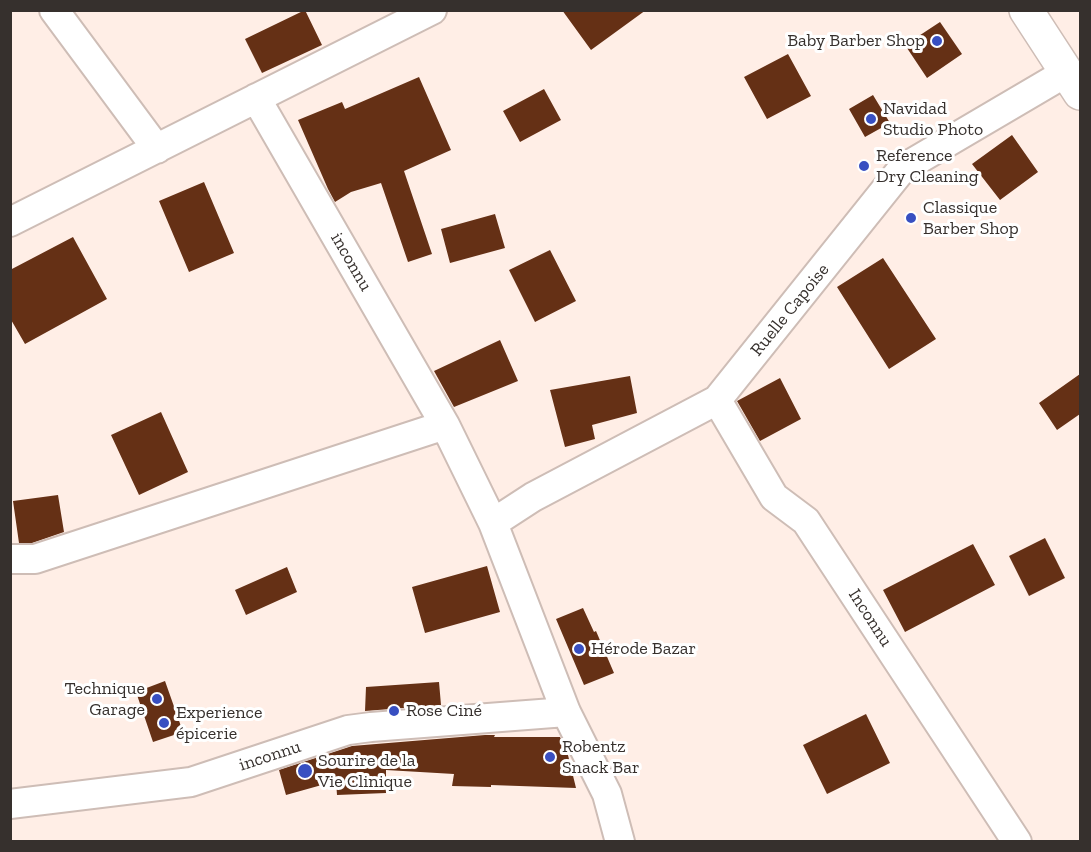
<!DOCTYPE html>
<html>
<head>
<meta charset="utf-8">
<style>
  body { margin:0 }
  #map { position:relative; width:1091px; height:852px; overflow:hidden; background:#ffeee6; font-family:"Zilla Slab",serif }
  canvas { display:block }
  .frame { position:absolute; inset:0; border:12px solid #36302d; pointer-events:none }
</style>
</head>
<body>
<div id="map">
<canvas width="1091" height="852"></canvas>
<div class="frame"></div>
</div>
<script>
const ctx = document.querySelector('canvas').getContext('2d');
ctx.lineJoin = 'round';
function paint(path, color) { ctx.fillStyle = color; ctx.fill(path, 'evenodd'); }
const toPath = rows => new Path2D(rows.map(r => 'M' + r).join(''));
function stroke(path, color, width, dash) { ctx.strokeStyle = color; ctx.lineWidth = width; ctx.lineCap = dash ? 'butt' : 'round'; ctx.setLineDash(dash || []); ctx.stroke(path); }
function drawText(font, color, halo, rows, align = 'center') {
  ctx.font = font + ' "Zilla Slab",serif'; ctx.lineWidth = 6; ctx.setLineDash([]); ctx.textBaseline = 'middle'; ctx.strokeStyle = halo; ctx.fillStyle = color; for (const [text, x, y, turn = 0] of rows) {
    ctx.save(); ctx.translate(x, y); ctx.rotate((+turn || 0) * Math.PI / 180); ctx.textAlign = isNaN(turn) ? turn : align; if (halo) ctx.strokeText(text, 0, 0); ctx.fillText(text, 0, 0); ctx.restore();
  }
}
const building = toPath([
  [305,10,322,45,262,73,245,39],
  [562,10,646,10,591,50],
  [940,22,962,54,927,78,905,45],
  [788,54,811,96,767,119,744,77],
  [419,77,451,150,404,171,432,254,408,262,381,183,351,192,335,202,328,189,298,120,342,102,345,109],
  [544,89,561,120,520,142,503,111],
  [873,95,890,123,865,137,849,109],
  [1012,135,1038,172,1000,200,972,164],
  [204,182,234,253,189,272,159,201],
  [495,214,505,248,450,263,441,229],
  [73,237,107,299,25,344,10,318,10,270],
  [550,250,576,301,535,322,509,270],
  [883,258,936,339,889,369,837,287],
  [500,340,518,381,454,407,434,371],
  [1080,374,1080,414,1057,430,1039,403],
  [630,376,637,413,592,425,595,439,565,447,550,390],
  [780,378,801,419,760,441,737,401],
  [161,412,188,472,139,495,111,435],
  [58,495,64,532,32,543,19,543,13,501],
  [1045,538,1065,578,1029,596,1009,556],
  [973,544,995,585,905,632,883,590],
  [487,566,500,612,425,633,412,587],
  [287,567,297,592,246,615,235,590],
  [583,608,594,632,596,631,614,673,584,685,556,619],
  [165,681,183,732,153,742,136,692],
  [439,682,441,705,365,711,366,687],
  [866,714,890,763,827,794,803,745],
  [485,735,495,735,494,737,560,737,567,751,576,788,491,785,491,787,452,786,454,774,386,770,386,793,337,795,336,781,286,795,279,770,352,746]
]);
const street = toPath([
  [54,10,157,149],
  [256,98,445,425,493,523,566,712,607,794,620,842],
  [10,222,432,10],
  [717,400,774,497,806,521,1017,842],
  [493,523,533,497,717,400,902,169,1067,72],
  [10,559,35,559,445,425],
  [10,804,191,782,348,730,371,727,566,712]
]);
const primary = toPath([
  [1026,10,1080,93]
]);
const markers = [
  [937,41,6,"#384fc1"],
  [871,119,6,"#384fc1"],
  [864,166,6,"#384fc1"],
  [911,218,6,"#384fc1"],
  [579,649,6,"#384fc1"],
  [157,699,6,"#384fc1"],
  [394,711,6,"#384fc1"],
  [164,723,6,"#384fc1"],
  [550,757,6,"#384fc1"],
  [305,771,8,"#384fc1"]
];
const poiNames = [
  ["Baby Barber Shop",925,41,"right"],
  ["Navidad",883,109],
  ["Studio Photo",883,130],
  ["Reference",876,156],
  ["Dry Cleaning",876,177],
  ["Classique",923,208],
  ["Barber Shop",923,229],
  ["Hérode Bazar",591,649],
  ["Technique",145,689,"right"],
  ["Garage",145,710,"right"],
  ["Rose Ciné",406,711],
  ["Experience",176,713],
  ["épicerie",176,734],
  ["Robentz",562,747],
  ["Snack Bar",562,768],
  ["Sourire de la",318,761],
  ["Vie Clinique",318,782]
];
const streetNames = [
  ["inconnu",351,262,60],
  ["Ruelle Capoise",790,310,-51],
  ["Inconnu",870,618,57],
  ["inconnu",270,756,-18]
];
paint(building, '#653015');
stroke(street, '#cebdb6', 32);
stroke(primary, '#cebdb6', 36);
stroke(street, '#fff', 28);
stroke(primary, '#fff', 33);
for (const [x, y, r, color] of markers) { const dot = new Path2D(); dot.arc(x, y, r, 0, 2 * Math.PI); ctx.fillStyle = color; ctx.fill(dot); stroke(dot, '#fff', 2); }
drawText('18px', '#36302d', '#fff', poiNames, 'left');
drawText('18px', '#36302d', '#fff', streetNames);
</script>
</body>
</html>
